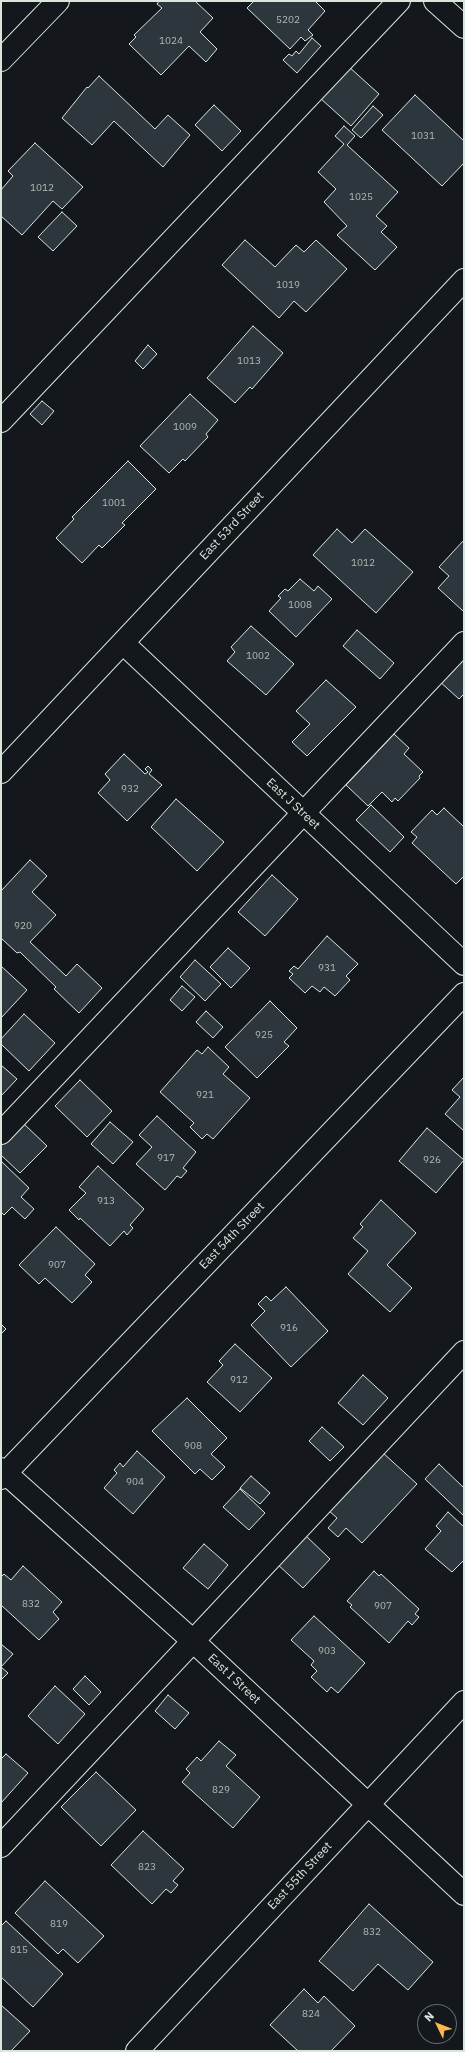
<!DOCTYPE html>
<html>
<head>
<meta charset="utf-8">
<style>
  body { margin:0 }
  #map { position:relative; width:465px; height:2052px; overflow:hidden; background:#14181c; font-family:"IBM Plex Sans",sans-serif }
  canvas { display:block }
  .frame { position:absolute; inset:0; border:2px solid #d8e6dc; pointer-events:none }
  .north { position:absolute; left:417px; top:2004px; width:40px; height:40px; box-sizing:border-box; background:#14181c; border:1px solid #626a69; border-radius:50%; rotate:313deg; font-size:11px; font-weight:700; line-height:16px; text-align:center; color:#d8e6dc }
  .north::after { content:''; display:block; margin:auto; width:14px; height:18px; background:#ffb74d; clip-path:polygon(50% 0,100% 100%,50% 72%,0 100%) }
</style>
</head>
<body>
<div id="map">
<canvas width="465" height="2052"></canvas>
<div class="frame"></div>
<div class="north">N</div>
</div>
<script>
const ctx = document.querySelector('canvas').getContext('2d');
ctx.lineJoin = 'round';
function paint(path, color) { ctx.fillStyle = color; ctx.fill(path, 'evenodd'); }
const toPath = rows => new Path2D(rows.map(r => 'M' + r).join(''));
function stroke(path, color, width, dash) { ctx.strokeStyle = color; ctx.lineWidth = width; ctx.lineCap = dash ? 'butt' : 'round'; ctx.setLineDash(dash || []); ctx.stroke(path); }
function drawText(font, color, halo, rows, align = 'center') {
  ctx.font = font + ' "IBM Plex Sans",sans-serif'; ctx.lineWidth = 3; ctx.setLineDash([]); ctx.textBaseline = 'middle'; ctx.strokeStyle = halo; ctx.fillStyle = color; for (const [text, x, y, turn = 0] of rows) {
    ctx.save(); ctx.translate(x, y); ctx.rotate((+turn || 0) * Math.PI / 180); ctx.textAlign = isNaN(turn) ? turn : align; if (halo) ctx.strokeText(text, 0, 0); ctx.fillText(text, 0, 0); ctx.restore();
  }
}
const building = toPath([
  [159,1,195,1,213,18,200,32,217,49,206,62,189,46,161,75,129,44,136,37,134,35,162,8,157,4,159,1],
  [254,1,315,1,325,11,308,30,313,35,305,41,301,37,290,49,247,8,254,1],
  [312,38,321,46,297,73,283,60,289,54,292,56,296,51,299,54,312,38],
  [348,66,379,94,351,126,320,98,348,66],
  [99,76,155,129,168,115,190,135,163,167,114,121,92,145,62,118,87,87,88,88,99,76],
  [415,95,464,141,464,163,442,186,382,130,415,95],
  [214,105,241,131,222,151,195,125,214,105],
  [373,106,383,115,361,138,352,130,373,106],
  [344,126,355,136,347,145,398,192,376,216,387,226,381,232,397,247,375,270,337,235,347,226,324,202,336,189,318,172,344,144,335,136,344,126],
  [35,143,83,187,62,209,53,201,22,235,1,216,1,190,13,176,8,171,35,143],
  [62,212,77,226,53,251,38,237,62,212],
  [245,240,275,267,296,245,304,252,316,240,347,269,306,312,294,301,279,318,222,265,245,240],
  [253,326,283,353,252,389,250,387,235,403,207,378,253,326],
  [148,345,157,354,143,369,135,361,148,345],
  [190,394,218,420,206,434,208,437,185,461,183,459,169,473,140,446,190,394],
  [42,401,54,411,42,425,30,414,42,401],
  [128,461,156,489,122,523,125,525,102,548,99,545,82,563,56,538,74,519,72,517,128,461],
  [337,529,352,543,365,529,413,572,376,613,313,555,337,529],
  [464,540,464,609,463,611,438,588,449,576,439,567,464,540],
  [300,579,314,591,318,586,332,599,296,637,269,611,281,598,278,596,285,589,288,591,300,579],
  [251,626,294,664,266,695,227,661,235,652,231,647,251,626],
  [357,630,394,663,380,679,343,646,357,630],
  [460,656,464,660,464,694,459,699,438,680,460,656],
  [326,680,356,707,307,756,292,742,310,724,296,711,326,680],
  [394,734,409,748,404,754,423,772,419,776,420,778,398,801,395,798,392,802,382,792,368,806,346,785,394,734],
  [124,754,145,774,148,772,145,769,148,766,152,770,149,774,162,785,127,821,98,793,110,780,105,774,124,754],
  [176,799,224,842,197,871,151,827,176,799],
  [371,805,404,837,390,852,356,820,371,805],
  [444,808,464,827,464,876,456,884,412,843,417,837,411,832,432,810,437,815,444,808],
  [30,860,47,876,32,892,56,915,30,942,66,976,77,964,102,988,79,1013,54,989,56,987,20,952,17,953,1,938,1,891,30,860],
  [272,875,298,899,265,936,238,912,272,875],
  [327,936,358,964,346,976,350,980,335,996,324,987,320,992,312,986,305,993,289,978,293,974,289,971,294,966,298,969,327,936],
  [228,948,250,968,231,988,210,967,228,948],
  [195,960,221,984,205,1001,180,977,195,960],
  [1,966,27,990,1,1018,1,966],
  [182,986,195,997,182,1011,170,1000,182,986],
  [270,1001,297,1028,284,1042,289,1046,257,1078,225,1047,270,1001],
  [206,1011,223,1027,213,1038,196,1022,206,1011],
  [24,1014,55,1043,29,1071,1,1044,1,1039,24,1014],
  [208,1047,229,1067,223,1074,250,1098,213,1139,207,1134,202,1139,190,1127,194,1123,160,1092,197,1050,202,1054,208,1047],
  [1,1065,17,1079,1,1096,1,1065],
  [464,1077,464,1131,445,1114,460,1097,452,1090,464,1077],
  [80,1080,112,1111,87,1137,55,1106,80,1080],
  [157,1116,196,1152,183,1168,187,1171,181,1178,177,1176,165,1190,136,1164,152,1147,139,1135,157,1116],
  [110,1122,133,1142,113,1164,91,1144,110,1122],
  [23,1123,47,1146,20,1173,1,1155,1,1146,23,1123],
  [427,1128,464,1160,436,1193,399,1161,427,1128],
  [1,1161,29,1188,21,1197,34,1209,25,1219,12,1207,4,1215,1,1212,1,1161],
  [98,1166,144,1209,130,1225,133,1228,127,1235,124,1231,110,1246,80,1218,79,1220,69,1210,86,1193,79,1187,98,1166],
  [381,1200,416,1233,387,1265,412,1288,390,1312,348,1274,368,1251,353,1238,363,1227,360,1224,381,1200],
  [56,1227,95,1264,85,1275,92,1282,72,1303,45,1278,39,1284,19,1265,56,1227],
  [286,1287,328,1331,291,1367,251,1325,265,1311,258,1304,266,1296,271,1301,286,1287],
  [1,1324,6,1329,1,1334,1,1324],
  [235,1344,272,1378,240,1412,207,1382,223,1365,219,1361,235,1344],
  [363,1375,388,1398,363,1425,338,1403,363,1375],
  [187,1398,227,1438,211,1454,225,1467,212,1480,200,1469,195,1474,152,1431,187,1398],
  [322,1427,344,1447,330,1461,309,1441,322,1427],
  [137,1451,165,1477,133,1514,104,1488,117,1473,114,1470,120,1463,123,1467,137,1451],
  [382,1452,417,1484,362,1543,346,1528,338,1537,328,1528,337,1518,328,1510,382,1452],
  [439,1464,464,1488,464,1516,425,1479,439,1464],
  [251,1476,270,1493,260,1504,240,1488,251,1476],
  [240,1489,265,1513,249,1530,223,1507,240,1489],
  [448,1512,464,1527,464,1560,452,1572,425,1549,441,1531,436,1526,448,1512],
  [303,1533,330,1559,303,1588,275,1562,303,1533],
  [204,1544,228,1565,208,1589,183,1568,204,1544],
  [23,1566,62,1602,53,1612,59,1619,39,1640,1,1605,1,1577,4,1574,11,1580,23,1566],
  [374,1571,379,1576,381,1574,419,1609,415,1614,419,1617,412,1625,408,1621,389,1643,350,1607,352,1605,347,1601,374,1571],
  [314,1616,365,1663,338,1693,331,1687,327,1692,311,1677,317,1671,311,1665,314,1661,291,1640,314,1616],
  [1,1644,13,1654,1,1667,8,1673,1,1680,1,1644],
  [85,1676,101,1692,89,1705,73,1689,85,1676],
  [55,1686,85,1714,58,1744,28,1716,55,1686],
  [168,1695,189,1713,175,1729,155,1711,168,1695],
  [219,1741,236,1755,226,1766,260,1797,233,1828,182,1782,190,1773,186,1769,197,1757,201,1761,219,1741],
  [6,1754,28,1773,1,1803,1,1759,6,1754],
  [96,1772,136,1810,101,1846,61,1807,96,1772],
  [143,1831,184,1869,173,1881,178,1885,171,1893,166,1889,152,1904,111,1865,143,1831],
  [45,1881,104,1936,78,1963,63,1949,58,1954,15,1913,45,1881],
  [369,1904,433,1962,408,1990,378,1964,353,1991,319,1961,369,1904],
  [6,1921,63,1974,33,2007,1,1977,1,1926,6,1921],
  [304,1989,318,2003,324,1996,355,2026,331,2051,298,2051,270,2025,304,1989],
  [1,2005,30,2031,11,2051,1,2051,1,2005]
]);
const minor = toPath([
  [435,1,464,27],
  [1,60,58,1],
  [1,421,399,1],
  [123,643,464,964],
  [1,772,464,280],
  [1,1133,464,643],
  [1,1469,192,1640,464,1894],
  [1,1478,464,994],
  [1,1846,464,1352],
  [137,2051,464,1702]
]);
const numberNames = [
  ["5202",288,20],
  ["1024",171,41],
  ["1031",423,136],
  ["1012",42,188],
  ["1025",361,197],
  ["1019",288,285],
  ["1013",249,361],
  ["1009",185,427],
  ["1001",114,503],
  ["1012",363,563],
  ["1008",300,605],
  ["1002",258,656],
  ["932",130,789],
  ["920",23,926],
  ["931",327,968],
  ["925",264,1035],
  ["921",205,1095],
  ["917",166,1158],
  ["926",432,1160],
  ["913",106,1201],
  ["907",57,1265],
  ["916",289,1328],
  ["912",239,1380],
  ["908",193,1446],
  ["904",135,1482],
  ["832",31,1604],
  ["907",383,1606],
  ["903",327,1651],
  ["829",221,1790],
  ["823",147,1867],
  ["819",59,1924],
  ["832",372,1932],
  ["815",19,1950],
  ["824",311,2014]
];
const streetNames = [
  ["East 53rd Street",232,526,-47],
  ["East J Street",293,804,43],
  ["East 54th Street",232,1236,-46],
  ["East I Street",234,1679,43],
  ["East 55th Street",300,1876,-47]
];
paint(building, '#2c363c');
stroke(building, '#d8e6dc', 1);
stroke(minor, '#d8e6dc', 24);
stroke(minor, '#14181c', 22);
drawText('10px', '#adbab4', null, numberNames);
drawText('12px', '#d8e6dc', '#14181c', streetNames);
</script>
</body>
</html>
